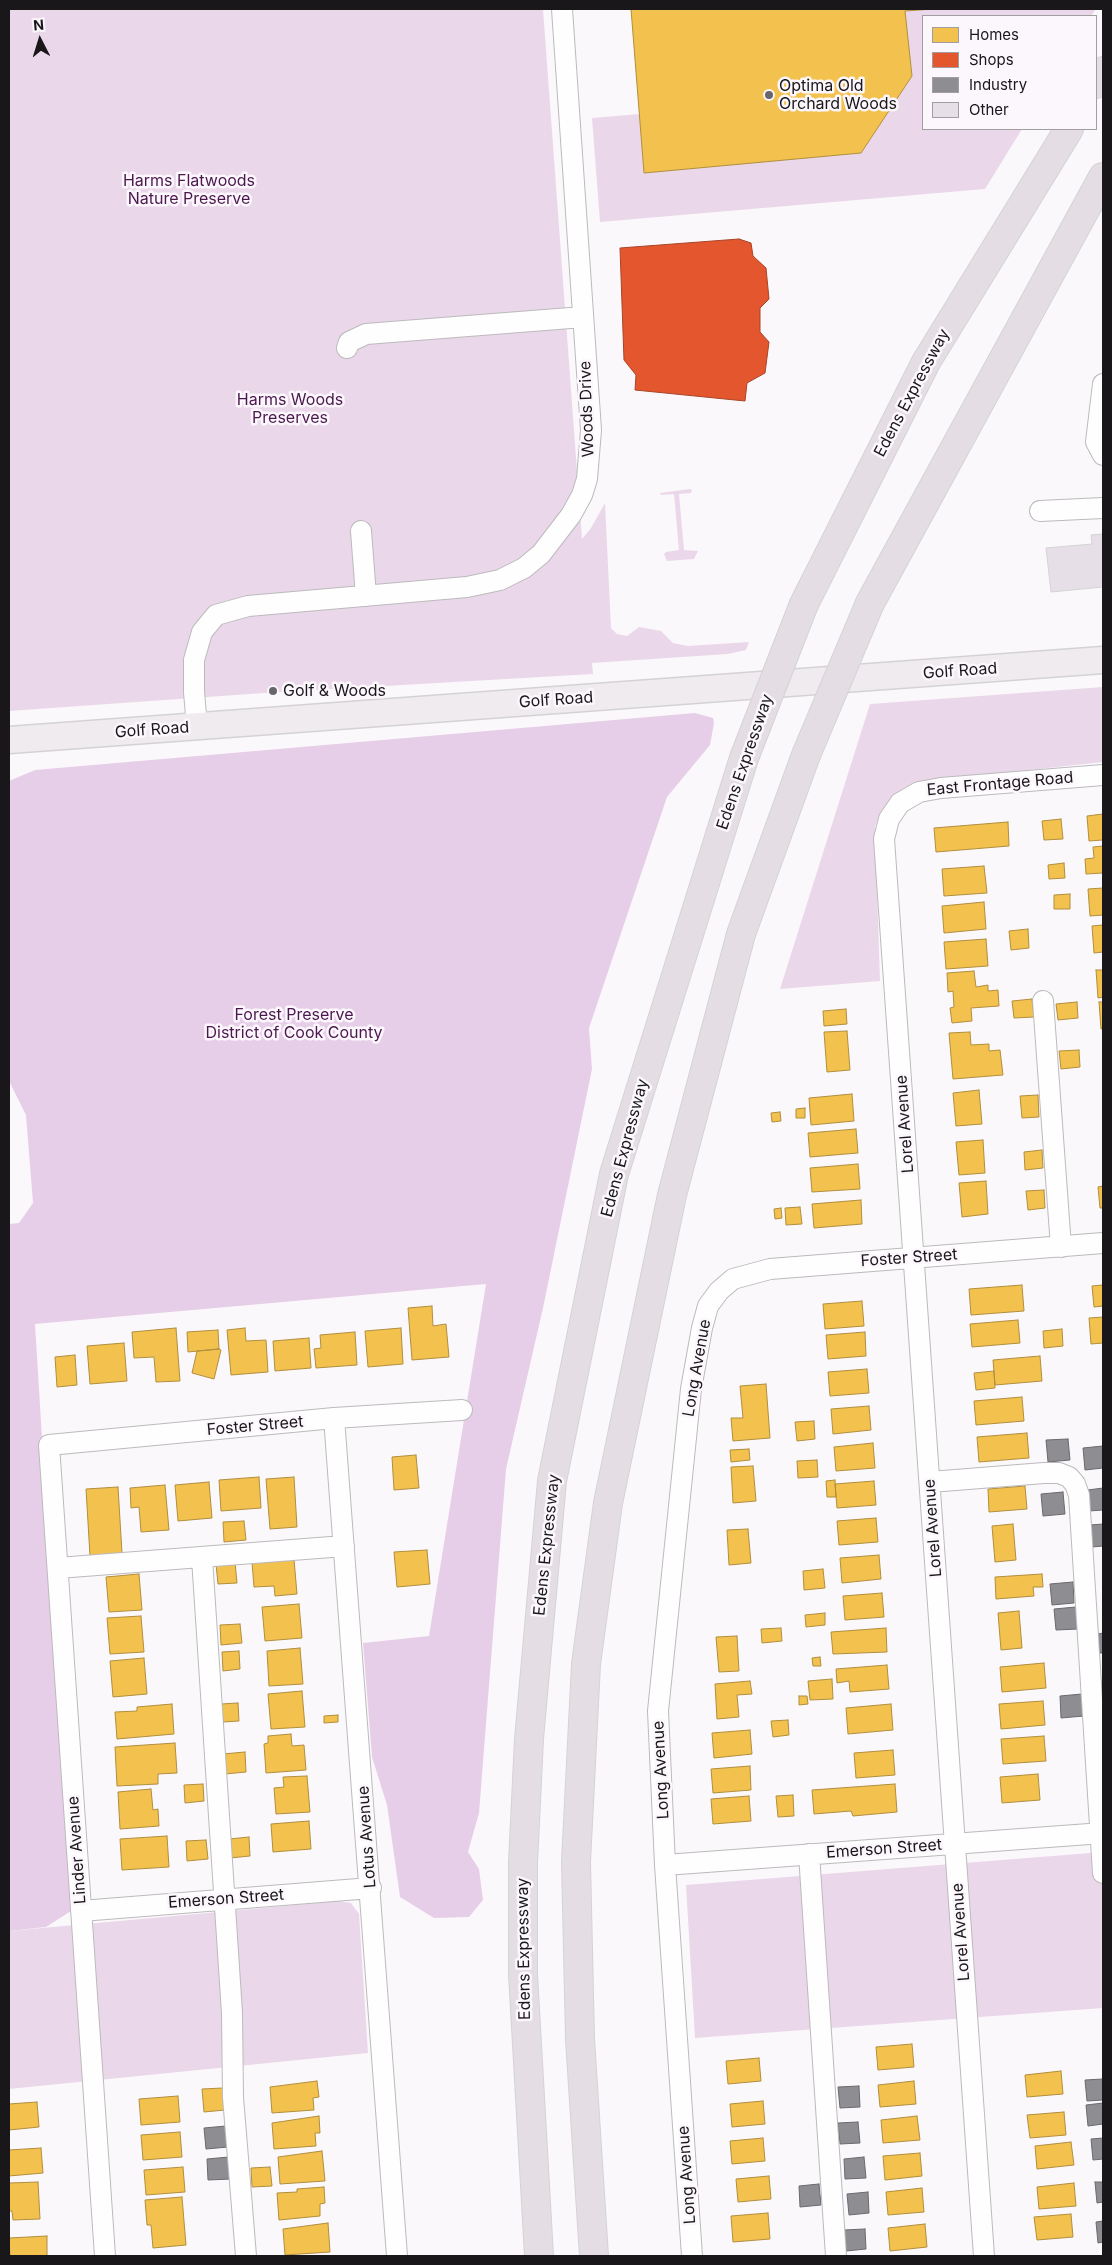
<!DOCTYPE html>
<html>
<head>
<meta charset="utf-8">
<style>
  body { margin:0 }
  #map { position:relative; width:1112px; height:2265px; overflow:hidden; background:#fbf8fb; font-family:Inter,sans-serif }
  canvas { display:block }
  .frame { position:absolute; inset:0; border:10px solid #191719; pointer-events:none }
  .legend { position:absolute; left:922px; top:15px; width:175px; height:115px; box-sizing:border-box; background:#fcf7fc; border:1px solid #a19da1; margin:0; padding:6px 9px; list-style:none; font-size:15px; color:#191719 }
  .legend li { display:flex; align-items:center; gap:10px; height:25px }
  .legend b { width:25px; border:1px solid #a19da1 }
  .north { position:absolute; left:15px; top:15px; width:50px; height:50px; -webkit-text-stroke:4px #fcf7fc; paint-order:stroke; rotate:355deg; font-size:14px; font-weight:700; line-height:20px; text-align:center; color:#191719 }
  .north::after { content:''; display:block; margin:auto; width:18px; height:22px; background:#191719; clip-path:polygon(50% 0,100% 100%,50% 72%,0 100%) }
</style>
</head>
<body>
<div id="map">
<canvas width="1112" height="2265"></canvas>
<div class="frame"></div>
<ul class="legend">
<li><b style="height:14px;background:#f2c14e"></b>Homes</li>
<li><b style="height:14px;background:#e4572e"></b>Shops</li>
<li><b style="height:14px;background:#8d8d92"></b>Industry</li>
<li><b style="height:14px;background:#e7dfe7"></b>Other</li>
</ul>
<div class="north">N</div>
</div>
<script>
const ctx = document.querySelector('canvas').getContext('2d');
ctx.lineJoin = 'round';
function paint(path, color) { ctx.fillStyle = color; ctx.fill(path, 'evenodd'); }
const toPath = rows => new Path2D(rows.map(r => 'M' + r).join(''));
function stroke(path, color, width, dash) { ctx.strokeStyle = color; ctx.lineWidth = width; ctx.lineCap = dash ? 'butt' : 'round'; ctx.setLineDash(dash || []); ctx.stroke(path); }
function drawText(font, color, halo, rows, align = 'center') {
  ctx.font = font + ' Inter,sans-serif'; ctx.lineWidth = 5; ctx.setLineDash([]); ctx.textBaseline = 'middle'; ctx.strokeStyle = halo; ctx.fillStyle = color; for (const [text, x, y, turn = 0] of rows) {
    ctx.save(); ctx.translate(x, y); ctx.rotate((+turn || 0) * Math.PI / 180); ctx.textAlign = isNaN(turn) ? turn : align; if (halo) ctx.strokeText(text, 0, 0); ctx.fillText(text, 0, 0); ctx.restore();
  }
}
const green = toPath([
  [9,9,543,9,582,539,591,528,605,503,611,628,617,634,627,636,639,627,661,631,673,643,688,646,749,642,746,650,728,654,592,663,593,674,264,693,9,711],
  [933,9,1096,9,1091,16,923,16,923,129,1022,129,985,189,600,222,592,118,640,114,644,172,861,153,912,76,905,11],
  [690,489,692,490,691,493,679,494,684,550,698,551,694,559,667,561,664,554,666,552,679,550,674,494,661,495,660,493],
  [1103,687,1103,762,919,782,904,788,892,798,882,810,875,826,880,981,780,989,870,704],
  [1103,1852,1103,2008,695,2038,686,1885],
  [339,1901,351,1903,359,1914,368,2053,9,2089,9,1931]
]);
const forest = toPath([
  [695,713,713,718,714,723,710,745,667,797,589,1028,592,1069,543,1308,506,1469,479,1813,468,1852,479,1869,483,1900,469,1917,434,1918,400,1897,387,1805,372,1757,363,1643,429,1636,486,1284,35,1324,71,1911,46,1927,9,1931,9,1224,19,1223,33,1203,26,1115,9,1081,9,781,35,770]
]);
const homes = toPath([
  [631,9,933,9,905,11,912,76,861,153,644,173,631,9],
  [1103,814,1103,840,1089,841,1087,816,1103,814],
  [1061,819,1063,839,1044,840,1042,821,1061,819],
  [1008,822,1009,846,936,852,934,828,1008,822],
  [1103,846,1103,873,1086,874,1085,859,1094,858,1093,847,1103,846],
  [1064,863,1065,878,1049,879,1048,865,1064,863],
  [984,866,987,893,944,896,942,869,984,866],
  [1103,888,1103,915,1090,916,1088,889,1103,888],
  [1070,894,1070,909,1054,909,1054,895,1070,894],
  [984,902,986,929,944,933,942,906,984,902],
  [1103,925,1103,952,1094,953,1092,926,1103,925],
  [1028,929,1029,948,1011,950,1009,931,1028,929],
  [986,939,988,966,946,969,944,942,986,939],
  [1096,970,1103,970,1103,997,1098,998,1096,970],
  [974,971,976,987,988,985,988,991,998,990,999,1006,971,1008,972,1021,952,1023,950,1008,954,1007,953,991,948,992,947,973,974,971],
  [1032,999,1034,1017,1014,1018,1012,1001,1032,999],
  [1077,1002,1078,1018,1058,1020,1056,1004,1077,1002],
  [1099,1002,1103,1002,1103,1029,1101,1029,1099,1002],
  [846,1009,847,1024,824,1026,823,1011,846,1009],
  [847,1031,850,1070,827,1072,824,1032,847,1031],
  [970,1032,971,1045,989,1044,989,1051,1000,1050,1003,1075,953,1079,949,1033,970,1032],
  [1079,1050,1080,1067,1061,1069,1059,1051,1079,1050],
  [979,1090,982,1124,956,1126,953,1093,979,1090],
  [852,1094,854,1121,811,1125,809,1098,852,1094],
  [1038,1095,1039,1117,1022,1118,1020,1096,1038,1095],
  [805,1108,805,1118,796,1118,796,1109,805,1108],
  [780,1112,781,1121,772,1122,771,1113,780,1112],
  [856,1129,858,1153,810,1157,808,1133,856,1129],
  [983,1140,985,1173,959,1175,956,1142,983,1140],
  [1042,1150,1043,1168,1025,1170,1024,1152,1042,1150],
  [858,1164,860,1189,812,1192,810,1168,858,1164],
  [986,1181,988,1214,962,1217,959,1183,986,1181],
  [1103,1186,1103,1208,1100,1208,1098,1187,1103,1186],
  [1044,1190,1045,1208,1028,1210,1026,1191,1044,1190],
  [861,1200,862,1224,814,1228,812,1204,861,1200],
  [800,1207,802,1224,786,1225,785,1208,800,1207],
  [781,1208,782,1218,775,1219,774,1209,781,1208],
  [1022,1285,1024,1311,971,1315,969,1289,1022,1285],
  [1103,1285,1103,1306,1094,1307,1092,1286,1103,1285],
  [862,1301,864,1326,825,1329,823,1304,862,1301],
  [432,1306,433,1326,446,1324,449,1357,412,1360,408,1308,432,1306],
  [1103,1317,1103,1343,1091,1344,1089,1318,1103,1317],
  [1018,1320,1020,1343,972,1347,970,1324,1018,1320],
  [176,1328,180,1381,156,1382,154,1357,134,1358,132,1332,176,1328],
  [245,1328,246,1341,266,1340,268,1372,231,1375,227,1330,245,1328],
  [401,1328,403,1364,368,1367,365,1331,401,1328],
  [1062,1329,1063,1346,1044,1348,1043,1331,1062,1329],
  [218,1330,219,1349,188,1352,187,1332,218,1330],
  [355,1332,357,1365,316,1368,314,1349,321,1348,320,1335,355,1332],
  [865,1332,866,1356,828,1359,826,1335,865,1332],
  [309,1338,311,1368,275,1371,273,1341,309,1338],
  [124,1343,127,1381,90,1384,87,1346,124,1343],
  [219,1349,221,1350,214,1379,192,1373,197,1351,219,1349],
  [75,1355,77,1385,57,1387,55,1357,75,1355],
  [1040,1356,1042,1381,995,1385,993,1360,1040,1356],
  [867,1369,869,1393,830,1396,828,1372,867,1369],
  [994,1371,995,1388,976,1390,974,1373,994,1371],
  [766,1384,770,1438,733,1441,731,1418,743,1418,740,1386,766,1384],
  [1022,1397,1024,1421,976,1425,974,1401,1022,1397],
  [869,1406,871,1430,833,1434,831,1409,869,1406],
  [814,1421,815,1439,797,1441,795,1422,814,1421],
  [1027,1433,1029,1458,979,1462,977,1437,1027,1433],
  [873,1443,875,1468,836,1471,834,1447,873,1443],
  [749,1449,750,1460,731,1462,730,1450,749,1449],
  [416,1455,419,1488,394,1490,392,1457,416,1455],
  [817,1460,818,1477,798,1478,797,1461,817,1460],
  [753,1466,756,1501,733,1503,731,1467,753,1466],
  [259,1477,261,1508,221,1511,219,1480,259,1477],
  [294,1477,297,1527,270,1529,266,1479,294,1477],
  [835,1480,836,1497,827,1497,826,1481,835,1480],
  [874,1481,876,1505,837,1508,835,1484,874,1481],
  [209,1482,212,1518,178,1521,175,1485,209,1482],
  [165,1485,169,1530,141,1532,139,1507,131,1508,130,1488,165,1485],
  [1025,1486,1027,1509,989,1512,988,1489,1025,1486],
  [118,1487,122,1553,90,1556,86,1489,118,1487],
  [876,1518,878,1542,839,1545,837,1521,876,1518],
  [244,1521,246,1540,224,1542,223,1522,244,1521],
  [1013,1524,1016,1560,995,1562,992,1526,1013,1524],
  [748,1529,751,1563,729,1565,727,1530,748,1529],
  [427,1550,430,1584,397,1587,394,1552,427,1550],
  [879,1555,881,1579,842,1583,840,1558,879,1555],
  [294,1559,297,1594,275,1596,274,1586,254,1587,252,1562,294,1559],
  [235,1562,237,1583,218,1584,216,1564,235,1562],
  [823,1569,825,1588,804,1590,803,1571,823,1569],
  [139,1574,142,1610,109,1612,106,1577,139,1574],
  [1042,1574,1043,1587,1033,1587,1034,1596,996,1599,995,1577,1042,1574],
  [882,1593,884,1617,845,1620,843,1596,882,1593],
  [299,1604,302,1638,265,1641,262,1607,299,1604],
  [1019,1611,1022,1648,1001,1650,998,1613,1019,1611],
  [825,1613,825,1625,806,1627,805,1615,825,1613],
  [141,1616,144,1652,110,1654,107,1618,141,1616],
  [240,1624,242,1643,221,1645,220,1625,240,1624],
  [781,1628,782,1641,762,1643,761,1629,781,1628],
  [886,1628,887,1652,833,1654,831,1632,886,1628],
  [737,1636,739,1671,719,1672,716,1637,737,1636],
  [300,1648,303,1684,269,1686,267,1651,300,1648],
  [239,1651,240,1669,223,1671,222,1652,239,1651],
  [820,1657,821,1666,813,1666,812,1658,820,1657],
  [144,1658,147,1694,113,1697,110,1661,144,1658],
  [1044,1663,1046,1688,1002,1692,1000,1667,1044,1663],
  [887,1665,889,1689,850,1692,849,1681,837,1683,836,1669,887,1665],
  [832,1679,833,1699,810,1700,808,1681,832,1679],
  [750,1681,752,1694,737,1695,739,1717,717,1719,715,1684,750,1681],
  [302,1691,305,1727,271,1729,268,1694,302,1691],
  [799,1696,807,1696,808,1704,799,1705,799,1696],
  [1043,1701,1045,1725,1001,1729,999,1704,1043,1701],
  [238,1703,239,1721,223,1722,221,1704,238,1703],
  [172,1704,174,1734,117,1739,115,1712,137,1711,137,1707,172,1704],
  [891,1704,893,1730,848,1734,846,1708,891,1704],
  [338,1715,338,1722,324,1723,324,1716,338,1715],
  [788,1720,789,1735,773,1737,771,1721,788,1720],
  [750,1730,752,1754,714,1758,712,1733,750,1730],
  [291,1734,292,1746,304,1745,306,1770,266,1773,264,1744,268,1743,268,1736,291,1734],
  [1044,1736,1046,1761,1003,1764,1001,1739,1044,1736],
  [175,1743,177,1773,158,1774,158,1784,117,1786,115,1747,175,1743],
  [893,1750,895,1775,856,1778,854,1753,893,1750],
  [245,1752,246,1772,225,1774,223,1754,245,1752],
  [750,1766,751,1790,713,1793,711,1769,750,1766],
  [1038,1774,1040,1800,1002,1803,1000,1777,1038,1774],
  [307,1776,310,1812,276,1814,274,1788,284,1787,283,1777,307,1776],
  [203,1784,204,1801,185,1803,184,1785,203,1784],
  [895,1784,897,1812,853,1816,851,1811,814,1814,812,1790,895,1784],
  [151,1789,153,1810,158,1809,159,1826,120,1829,118,1792,151,1789],
  [793,1795,794,1816,778,1817,776,1796,793,1795],
  [749,1796,751,1821,713,1824,711,1799,749,1796],
  [309,1821,311,1849,273,1852,271,1824,309,1821],
  [167,1836,169,1867,122,1870,120,1839,167,1836],
  [249,1837,250,1856,230,1858,229,1839,249,1837],
  [206,1840,208,1859,187,1861,186,1841,206,1840],
  [912,2044,914,2067,878,2070,876,2047,912,2044],
  [759,2058,761,2081,728,2084,726,2061,759,2058],
  [1061,2071,1063,2094,1027,2097,1025,2075,1061,2071],
  [317,2081,319,2097,313,2098,314,2110,272,2113,270,2087,317,2081],
  [914,2081,916,2104,880,2107,878,2085,914,2081],
  [223,2088,225,2110,204,2112,202,2089,223,2088],
  [178,2096,180,2122,141,2125,139,2099,178,2096],
  [763,2101,765,2124,732,2127,730,2104,763,2101],
  [37,2102,39,2127,9,2130,9,2104,37,2102],
  [1064,2112,1066,2135,1030,2138,1027,2115,1064,2112],
  [319,2116,320,2133,315,2133,316,2146,274,2149,272,2123,319,2116],
  [917,2116,920,2140,883,2143,881,2120,917,2116],
  [180,2132,182,2157,143,2160,141,2135,180,2132],
  [763,2138,765,2161,732,2164,730,2141,763,2138],
  [1071,2142,1074,2165,1037,2169,1035,2146,1071,2142],
  [41,2148,43,2173,9,2176,9,2150,41,2148],
  [322,2151,325,2181,280,2184,278,2157,322,2151],
  [920,2153,922,2176,885,2180,883,2156,920,2153],
  [183,2167,185,2192,146,2195,144,2170,183,2167],
  [270,2167,272,2186,252,2187,251,2168,270,2167],
  [769,2176,771,2199,738,2202,736,2179,769,2176],
  [38,2182,40,2219,13,2220,12,2211,9,2211,9,2183,38,2182],
  [1074,2183,1076,2206,1039,2209,1037,2187,1074,2183],
  [324,2187,325,2203,320,2204,320,2216,279,2220,277,2193,297,2192,297,2189,324,2187],
  [922,2188,924,2212,888,2215,886,2192,922,2188],
  [182,2197,186,2245,153,2248,151,2225,147,2225,145,2200,182,2197],
  [768,2213,770,2239,733,2242,731,2216,768,2213],
  [1071,2214,1073,2237,1037,2240,1034,2217,1071,2214],
  [328,2223,330,2252,285,2255,283,2229,328,2223],
  [925,2224,927,2247,890,2251,888,2228,925,2224],
  [47,2236,47,2256,10,2256,9,2238,47,2236]
]);
const shops = toPath([
  [739,239,751,243,753,256,766,268,769,299,760,308,760,332,769,342,765,373,747,383,745,401,635,390,636,375,624,360,620,248,739,239]
]);
const industry = toPath([
  [1068,1439,1070,1460,1048,1462,1046,1440,1068,1439],
  [1103,1446,1103,1468,1085,1470,1083,1448,1103,1446],
  [1103,1488,1103,1510,1089,1511,1088,1490,1103,1488],
  [1063,1492,1065,1514,1043,1516,1041,1494,1063,1492],
  [1103,1524,1103,1546,1092,1547,1090,1525,1103,1524],
  [1073,1582,1074,1603,1052,1605,1050,1584,1073,1582],
  [1076,1607,1078,1629,1056,1630,1054,1609,1076,1607],
  [1103,1633,1103,1653,1100,1653,1098,1634,1103,1633],
  [1082,1694,1084,1716,1061,1718,1060,1696,1082,1694],
  [1103,2079,1103,2100,1087,2101,1085,2080,1103,2079],
  [859,2086,860,2107,840,2108,838,2087,859,2086],
  [1103,2103,1103,2124,1088,2126,1086,2105,1103,2103],
  [858,2122,860,2143,840,2144,838,2123,858,2122],
  [226,2126,228,2147,206,2149,204,2128,226,2126],
  [1103,2138,1103,2159,1093,2160,1091,2139,1103,2138],
  [229,2157,231,2179,208,2180,207,2159,229,2157],
  [864,2157,866,2178,845,2179,844,2159,864,2157],
  [1095,2182,1103,2182,1103,2202,1097,2203,1095,2182],
  [819,2184,821,2205,800,2207,799,2186,819,2184],
  [868,2192,869,2213,849,2215,847,2194,868,2192],
  [1103,2221,1103,2242,1098,2243,1096,2222,1103,2221],
  [865,2229,866,2249,846,2251,844,2230,865,2229]
]);
const building = toPath([
  [1103,534,1103,587,1051,592,1046,548,1092,544,1091,535,1103,534]
]);
const minor = toPath([
  [347,348,349,342,366,334,583,317],
  [1103,384,1096,442,1103,455],
  [1040,511,1103,508],
  [361,531,366,596],
  [197,726,194,692,194,660,202,632,216,615,248,606,467,587,500,580,524,568,541,554,571,515,582,495,587,479,591,430,562,9],
  [1043,1001,1061,1247],
  [334,1418,397,2256],
  [930,1482,1044,1473,1059,1473,1069,1477,1075,1484,1079,1495,1103,1873],
  [202,1558,232,2013,233,2097,246,2256],
  [58,1568,344,1546],
  [809,1854,836,2256],
  [665,1865,1103,1833],
  [81,1911,371,1888],
  [105,2256,49,1445,334,1418,462,1410],
  [692,2256,665,1865,658,1711,691,1389,702,1328,708,1306,719,1291,733,1279,770,1269,1103,1243],
  [984,2256,884,839,889,819,900,803,919,792,941,788,1103,775]
]);
const major = toPath([
  [9,740,1103,660]
]);
const highway = toPath([
  [1096,84,1103,71],
  [870,603,1103,177],
  [804,604,926,362,1069,129],
  [539,2256,523,1974,523,1863,529,1739,552,1481,614,1174,744,758],
  [594,2256,580,2039,576,1862,586,1664,608,1503,672,1195,741,934,806,755]
]);
const highwayBridge = toPath([
  [806,755,870,603],
  [744,758,804,604]
]);
const markers = [
  [769,95,5,"#686668"],
  [273,691,5,"#686668"]
];
const poiNames = [
  ["Optima Old",779,86],
  ["Orchard Woods",779,104],
  ["Golf & Woods",283,691]
];
const parkNames = [
  ["Harms Flatwoods",189,181],
  ["Nature Preserve",189,199],
  ["Harms Woods",290,400],
  ["Preserves",290,418],
  ["Forest Preserve",294,1015],
  ["District of Cook County",294,1033]
];
const streetNames = [
  ["Edens Expressway",912,393,-62],
  ["Woods Drive",587,409,-92],
  ["Golf Road",960,671,-4],
  ["Golf Road",556,700,-4],
  ["Golf Road",152,730,-4],
  ["Edens Expressway",745,762,-71],
  ["East Frontage Road",1000,784,-5],
  ["Lorel Avenue",905,1124,-94],
  ["Edens Expressway",625,1148,-75],
  ["Foster Street",909,1258,-4],
  ["Long Avenue",697,1368,-80],
  ["Foster Street",255,1426,-5],
  ["Lorel Avenue",933,1528,-94],
  ["Edens Expressway",547,1545,-84],
  ["Long Avenue",661,1770,-93],
  ["Lotus Avenue",367,1837,-94],
  ["Emerson Street",884,1849,-4],
  ["Linder Avenue",77,1850,-94],
  ["Emerson Street",226,1899,-4],
  ["Lorel Avenue",961,1932,-94],
  ["Edens Expressway",524,1949,-91],
  ["Long Avenue",687,2175,-94]
];
paint(green, '#ead8ea');
paint(forest, '#e7cee8');
paint(homes, '#f2c14e');
stroke(homes, '#b18e3e', 1);
paint(shops, '#e4572e');
stroke(shops, '#a74428', 1);
paint(industry, '#8d8d92');
stroke(industry, '#6a6a6e', 1);
paint(building, '#e7dfe7');
stroke(building, '#d4d3d4', 1);
stroke(minor, '#bcbabc', 22);
stroke(major, '#d4d3d4', 29);
stroke(highway, '#d4d3d4', 30);
stroke(minor, '#fefefe', 20);
stroke(major, '#efebef', 26);
stroke(highway, '#e4dee4', 28);
stroke(highwayBridge, '#d4d3d4', 30, []);
stroke(highwayBridge, '#e4dee4', 28);
for (const [x, y, r, color] of markers) { const dot = new Path2D(); dot.arc(x, y, r, 0, 2 * Math.PI); ctx.fillStyle = color; ctx.fill(dot); stroke(dot, '#fcf7fc', 2); }
drawText('16px', '#191719', '#fcf7fc', poiNames, 'left');
drawText('16px', '#4b184e', '#fcf7fc', parkNames);
drawText('16px', '#191719', '#fcf7fc', streetNames);
</script>
</body>
</html>
